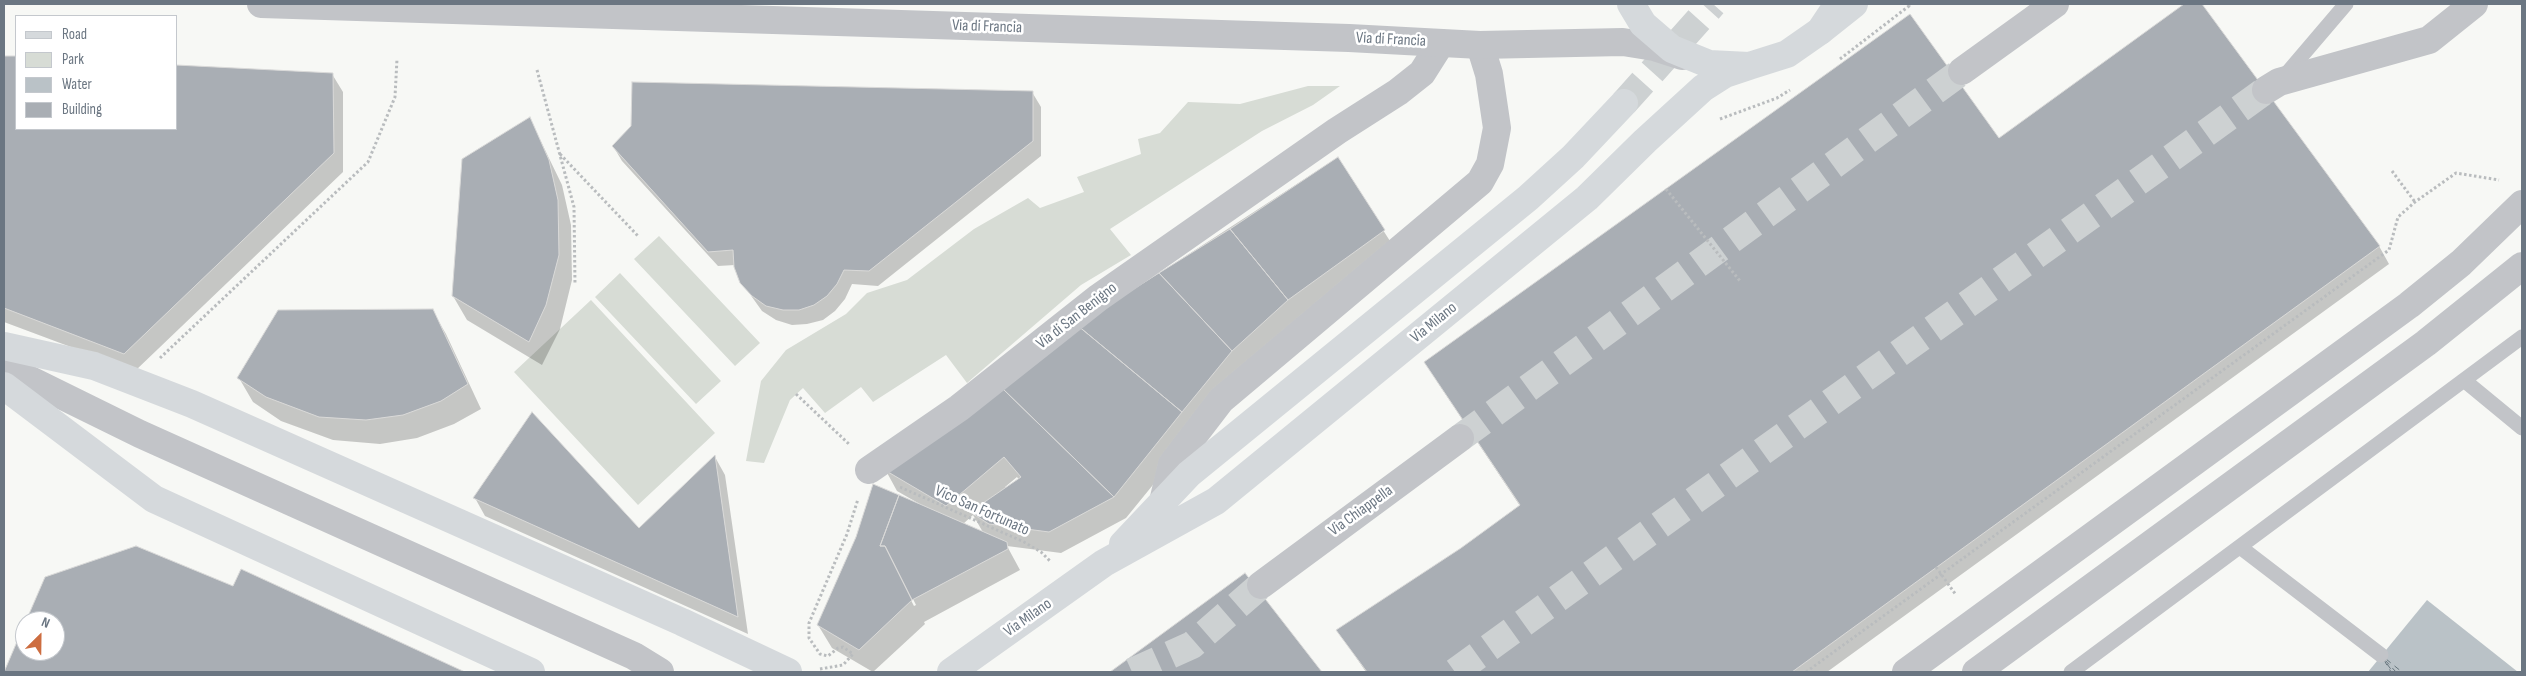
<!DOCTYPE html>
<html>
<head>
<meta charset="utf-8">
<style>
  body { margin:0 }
  #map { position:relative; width:2526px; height:676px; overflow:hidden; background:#f7f8f5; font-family:"Sofia Sans Condensed",sans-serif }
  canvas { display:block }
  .frame { position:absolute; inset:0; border:5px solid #6b7682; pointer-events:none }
  .legend { position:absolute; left:15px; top:15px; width:162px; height:115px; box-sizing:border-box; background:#fff; border:1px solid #c4c8cd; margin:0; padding:6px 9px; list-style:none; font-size:15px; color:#6b7682 }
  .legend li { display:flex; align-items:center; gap:10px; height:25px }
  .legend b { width:25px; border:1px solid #c4c8cd }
  .north { position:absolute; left:15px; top:611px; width:50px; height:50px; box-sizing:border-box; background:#fff; border:1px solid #c4c8cd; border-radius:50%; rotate:23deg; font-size:14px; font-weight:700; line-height:20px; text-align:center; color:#6b7682 }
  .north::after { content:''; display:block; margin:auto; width:18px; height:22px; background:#cd6d40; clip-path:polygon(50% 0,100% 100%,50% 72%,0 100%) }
</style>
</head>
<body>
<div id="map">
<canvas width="2526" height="676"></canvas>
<div class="frame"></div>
<ul class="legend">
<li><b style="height:6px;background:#d5d9dc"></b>Road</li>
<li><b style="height:14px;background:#d7dcd5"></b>Park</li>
<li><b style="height:14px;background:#bac2c7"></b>Water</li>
<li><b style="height:14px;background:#a9aeb4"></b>Building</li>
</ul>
<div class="north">N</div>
</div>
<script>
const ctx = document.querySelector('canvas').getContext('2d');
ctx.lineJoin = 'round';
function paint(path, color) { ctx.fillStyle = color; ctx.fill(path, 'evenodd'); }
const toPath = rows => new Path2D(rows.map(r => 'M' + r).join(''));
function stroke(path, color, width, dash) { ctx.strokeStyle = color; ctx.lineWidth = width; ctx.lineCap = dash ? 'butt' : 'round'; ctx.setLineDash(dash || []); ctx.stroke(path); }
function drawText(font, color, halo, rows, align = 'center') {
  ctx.font = font + ' "Sofia Sans Condensed",sans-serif'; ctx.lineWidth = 5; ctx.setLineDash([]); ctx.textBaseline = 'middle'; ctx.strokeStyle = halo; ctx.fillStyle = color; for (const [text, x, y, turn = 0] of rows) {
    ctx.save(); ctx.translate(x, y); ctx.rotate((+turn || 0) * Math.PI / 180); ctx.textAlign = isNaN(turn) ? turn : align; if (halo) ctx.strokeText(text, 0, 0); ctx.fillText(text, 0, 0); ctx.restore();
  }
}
const green = toPath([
  [1308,86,1340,86,1313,105,1262,131,1110,229,1131,255,1081,285,967,383,946,355,873,402,861,387,825,413,803,388,790,400,764,463,746,461,761,381,786,350,846,314,867,293,907,280,974,229,1028,198,1040,208,1084,192,1077,177,1141,154,1138,139,1160,133,1188,102,1240,104],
  [659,236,760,343,735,366,634,259],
  [620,273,721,381,696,404,595,297],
  [591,300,715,433,638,505,514,372]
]);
const water = toPath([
  [2427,600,2518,672,2368,672]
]);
const shadow = toPath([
  [2186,4,2201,4,2379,246,2389,264,1827,672,1366,672,1338,631,1462,549,1520,506,1436,380,1999,140],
  [4,57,16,58,16,129,176,129,332,74,343,92,343,172,135,371,4,322],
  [1032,92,1041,107,1041,156,878,286,852,284,845,299,835,311,823,320,807,324,792,325,776,320,762,311,742,283,735,265,718,266,622,161,613,146],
  [530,119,562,185,571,225,572,280,560,329,542,365,467,320,453,296],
  [1337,158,1397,252,1244,373,1126,518,1061,553,1007,546,1020,570,924,622,925,624,873,672,832,648,818,625,918,503,897,491,885,469,1078,326],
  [1017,477,1019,480,1006,489,1005,487],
  [973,515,984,534,963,524],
  [895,569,898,569,916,605,914,606],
  [432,310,446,334,481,409,454,424,417,438,380,444,333,440,281,421,253,402,239,378],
  [715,457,725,475,748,634,485,516,475,498,639,529],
  [242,571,462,672,5,672,25,626,25,651,55,651,234,588],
  [1245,575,1320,672,1112,672]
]);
const ferry = toPath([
  [2386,659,2402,672],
  [2384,660,2391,672],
  [2385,660,2396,672],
  [2387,664,2393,672]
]);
const building = toPath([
  [2184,4,2202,4,2380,246,1792,672,1367,672,1336,630,1461,548,1520,505,1424,362,1910,14,1999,138,2184,4],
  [4,56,16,56,16,129,176,129,176,65,333,73,334,153,124,354,4,308,4,56],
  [632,82,1033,91,1033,141,869,271,844,270,837,284,827,296,814,305,799,310,783,310,766,306,752,296,740,283,734,267,733,250,708,252,612,146,631,126,632,82],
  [530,117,549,160,558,200,559,255,546,305,529,342,452,296,462,159,530,117],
  [1338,157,1385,230,1288,300,1230,229,1338,157],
  [1230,229,1288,300,1232,351,1159,273,1230,229],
  [1159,273,1232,351,1182,412,1077,325,1159,273],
  [433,309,468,384,441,401,403,415,366,420,319,417,266,397,237,378,278,310,433,309],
  [1077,325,1182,412,1114,497,1003,389,1077,325],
  [1003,389,1114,497,1049,532,989,524,970,512,1021,477,1004,457,946,506,883,469,1003,389],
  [532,412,639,528,715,455,738,617,473,498,532,412],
  [873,484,899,495,880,546,885,546,912,600,859,650,817,625,856,537,873,484],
  [899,495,1007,542,1008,549,912,600,885,546,880,546,899,495],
  [136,546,233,586,241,569,465,672,4,672,25,623,25,651,55,651,55,621,26,621,45,577,136,546],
  [1245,573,1322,672,1110,672,1245,573]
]);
const minorTunnel = toPath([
  [1460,438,1962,71],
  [1132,672,1192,645,1261,585],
  [1455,672,2266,90]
]);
const secondaryTunnel = toPath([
  [1624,103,1713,4]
]);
const path = toPath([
  [1840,59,1909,6,1908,4],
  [537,70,574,207,575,285],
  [1720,119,1777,98,1790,90],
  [560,154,638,236],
  [2392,171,2415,202],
  [1666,189,1740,281],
  [160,358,368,162,395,97,397,59],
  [796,394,850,445],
  [900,487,1024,542,1041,552,1051,562],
  [1936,567,1956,595],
  [820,669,843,665,853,654,843,647,838,648,828,656,820,654,809,638,809,623,847,534,858,499],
  [1806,672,2389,250,2398,217,2415,202,2456,173,2499,180]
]);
const service = toPath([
  [2282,79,2346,4],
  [2465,381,2522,428],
  [2240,547,2381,655],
  [2071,672,2522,337]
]);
const minor = toPath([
  [1962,71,2055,4],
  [2266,90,2279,82,2429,40,2474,4],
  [4,367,140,434,634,656,660,672],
  [869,470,959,408,1098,298,1337,131,1398,92,1422,73,1441,43],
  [1163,502,1172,464,1221,400,1480,182,1490,164,1497,128,1489,74,1480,45],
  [1261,585,1460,438],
  [1906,672,2409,305,2461,263,2522,204],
  [1976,672,2426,343,2522,266]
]);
const tertiary = toPath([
  [261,4,1349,38,1480,45,1623,42,1654,47,1682,56]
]);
const secondary = toPath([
  [1631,4,1643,24,1672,49,1709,64,1749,66,1787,54,1820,31,1834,10],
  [1123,544,1189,474,1528,198,1573,157,1624,103],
  [951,672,1104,563,1216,501,1587,198,1645,141,1703,88,1725,74,1749,66]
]);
const primary = toPath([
  [4,346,94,366,192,404,682,622,788,672],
  [4,386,154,499,531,672]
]);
const trunk = toPath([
  [1820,31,1854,4]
]);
const streetNames = [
  ["Via di Francia",987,27,2],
  ["Via di Francia",1391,40,3],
  ["Via di San Benigno",1077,316,-38],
  ["Via Milano",1434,323,-39],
  ["Vico San Fortunato",982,511,24],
  ["Via Chiappella",1361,511,-36],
  ["Via Milano",1028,618,-35]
];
paint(green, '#d7dcd5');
paint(water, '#bac2c7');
paint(shadow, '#0003');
stroke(ferry, '#67767e', 1, [6, 5]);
paint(building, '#a9aeb4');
stroke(building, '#d9d9d8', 1);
stroke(minorTunnel, '#cdd1d2', 28, [28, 14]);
stroke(secondaryTunnel, '#cdd1d2', 28, [28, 14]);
stroke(path, '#b9bcbe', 3, [2.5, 2.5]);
stroke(service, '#c2c4c8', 15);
stroke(minor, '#c2c4c8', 28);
stroke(tertiary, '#c2c4c8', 28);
stroke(secondary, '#d5d9dc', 28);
stroke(primary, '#d5d9dc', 28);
stroke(trunk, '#d5d9dc', 28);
drawText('16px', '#6b7682', '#fff', streetNames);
</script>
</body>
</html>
